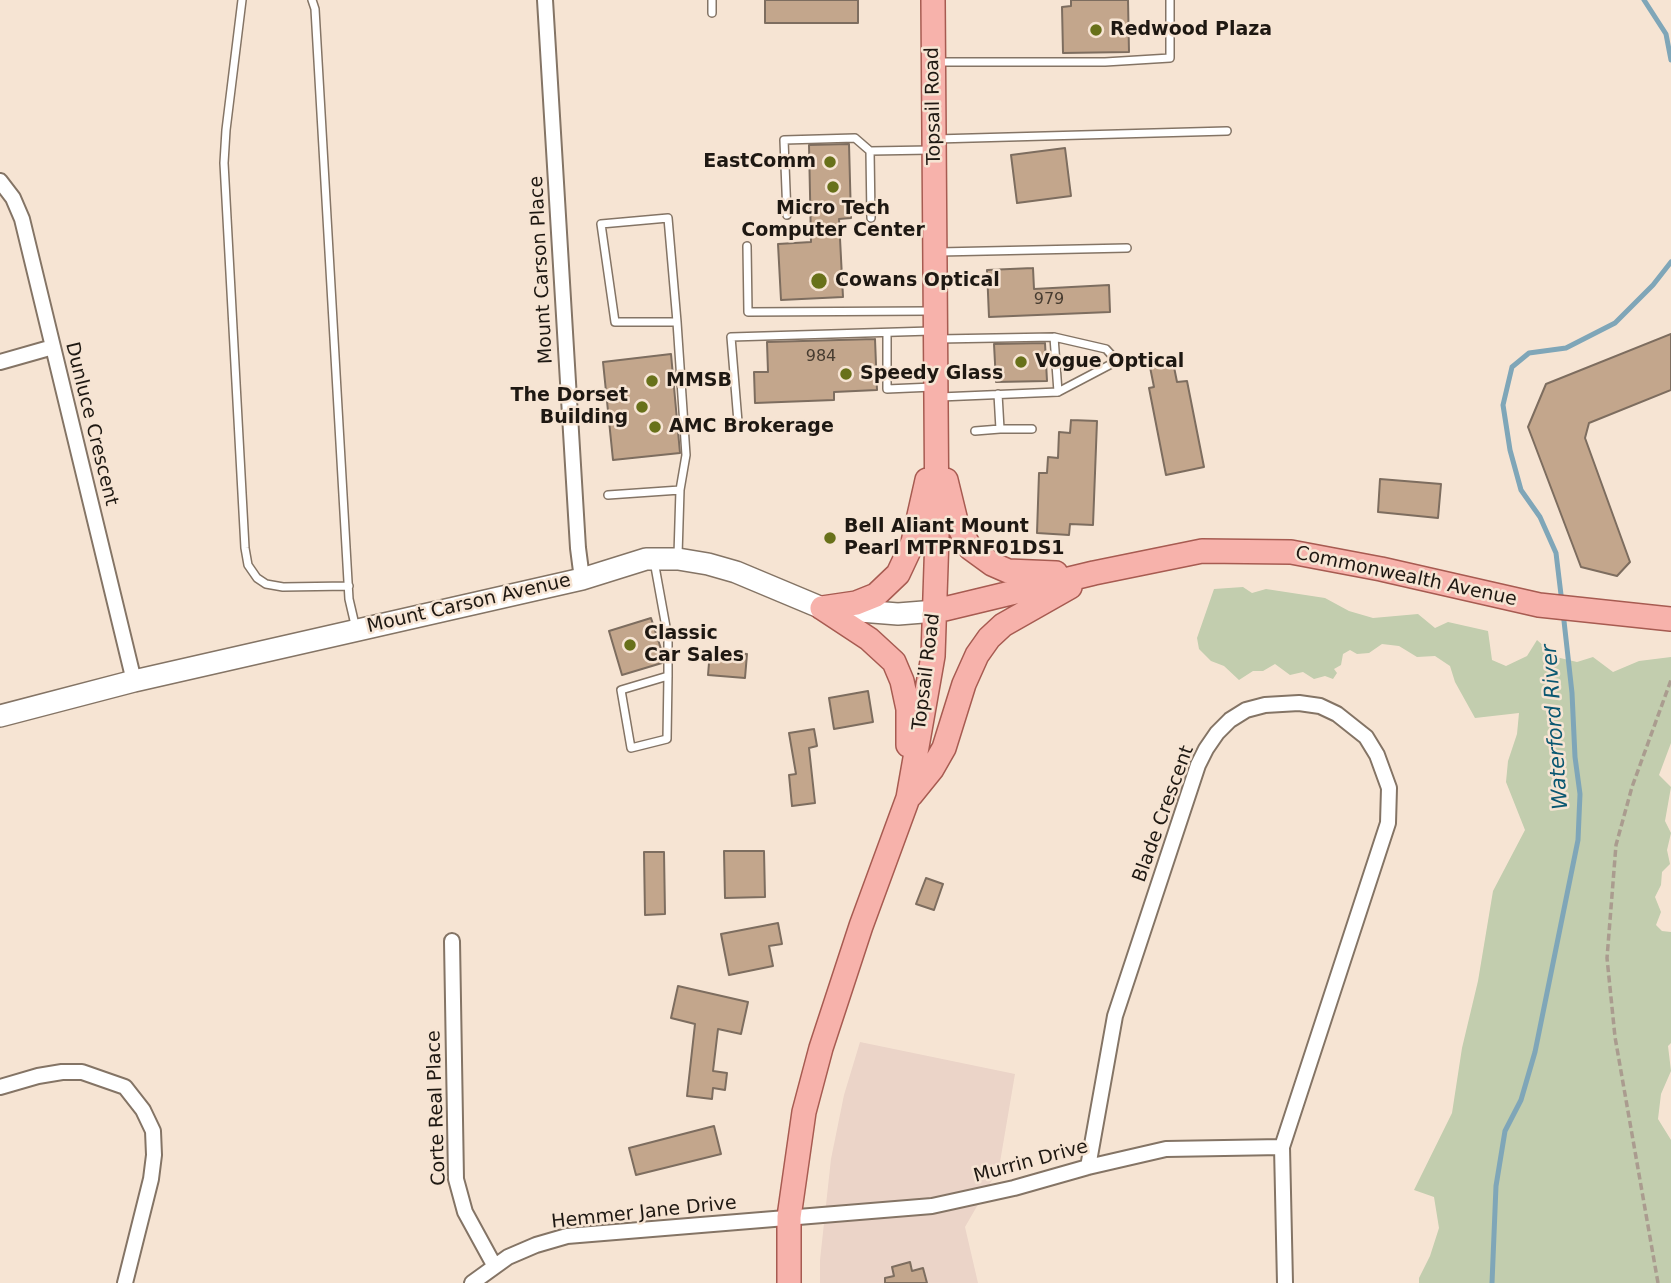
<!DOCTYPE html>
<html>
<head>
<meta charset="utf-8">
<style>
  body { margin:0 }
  canvas { display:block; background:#f6e4d3 }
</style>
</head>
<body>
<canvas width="1671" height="1283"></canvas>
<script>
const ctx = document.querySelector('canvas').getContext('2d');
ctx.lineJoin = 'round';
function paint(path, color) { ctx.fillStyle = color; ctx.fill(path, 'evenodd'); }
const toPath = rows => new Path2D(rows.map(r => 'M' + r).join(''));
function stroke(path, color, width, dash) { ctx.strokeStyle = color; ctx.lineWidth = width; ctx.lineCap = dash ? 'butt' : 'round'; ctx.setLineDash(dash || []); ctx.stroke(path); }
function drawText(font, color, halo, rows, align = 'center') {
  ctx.font = font + ' "DejaVu Sans",sans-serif'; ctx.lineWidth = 5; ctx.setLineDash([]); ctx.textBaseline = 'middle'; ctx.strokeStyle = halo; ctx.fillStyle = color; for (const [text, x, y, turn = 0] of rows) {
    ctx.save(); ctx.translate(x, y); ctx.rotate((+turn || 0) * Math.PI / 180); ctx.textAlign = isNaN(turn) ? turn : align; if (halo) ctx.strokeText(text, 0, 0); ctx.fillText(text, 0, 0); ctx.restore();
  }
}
const commercial = toPath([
  [860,1042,1015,1074,999,1168,965,1227,978,1283,820,1283,820,1260,831,1159,844,1095]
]);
const green = toPath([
  [1243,587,1252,593,1266,589,1325,598,1349,611,1373,618,1418,614,1435,628,1448,622,1488,631,1492,660,1506,666,1527,656,1537,640,1556,657,1577,662,1593,657,1613,672,1639,661,1671,657,1671,743,1659,775,1671,787,1665,821,1671,833,1667,850,1670,864,1662,872,1661,885,1655,897,1661,912,1656,925,1662,931,1671,932,1671,1043,1668,1046,1671,1071,1661,1094,1658,1119,1671,1140,1671,1283,1419,1283,1419,1278,1430,1256,1439,1228,1434,1197,1414,1190,1452,1113,1462,1048,1478,981,1493,891,1525,830,1506,782,1508,761,1517,734,1519,713,1475,718,1455,682,1450,666,1435,656,1417,657,1399,646,1382,644,1369,653,1357,654,1350,650,1343,654,1341,665,1334,669,1337,673,1333,679,1325,676,1314,679,1303,672,1290,675,1275,664,1263,671,1253,671,1239,680,1224,666,1211,661,1199,649,1197,638,1214,589]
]);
const stream = toPath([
  [1644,0,1666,34,1671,60],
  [1562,603,1556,553,1540,517,1521,490,1510,450,1503,405,1512,367,1529,353,1566,348,1615,323,1653,285,1671,262],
  [1492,1283,1496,1186,1505,1131,1521,1100,1535,1052,1578,840,1580,794,1575,757,1572,693,1563,612]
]);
const building = toPath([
  [765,0,858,0,858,23,765,23,765,0],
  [1071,0,1128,0,1129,52,1063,53,1062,7,1071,6,1071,0],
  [849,144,851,218,839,219,843,297,781,300,778,244,811,242,809,145,849,144],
  [1065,148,1071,196,1017,203,1011,155,1065,148],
  [1033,268,1034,289,1109,285,1110,312,989,317,987,270,1033,268],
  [1671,334,1671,390,1589,423,1585,438,1630,562,1617,576,1581,567,1528,427,1546,384,1671,334],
  [875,339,877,390,834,392,834,400,755,403,754,372,768,372,767,342,875,339],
  [1045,343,1047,381,996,382,994,344,1045,343],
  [671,354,680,453,613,460,603,362,671,354],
  [1173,362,1177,382,1187,381,1204,467,1166,475,1149,388,1154,387,1150,367,1173,362],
  [1071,420,1097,421,1093,525,1070,524,1069,535,1037,533,1039,473,1047,473,1048,457,1058,458,1059,432,1070,433,1071,420],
  [1380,479,1441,484,1438,518,1378,512,1380,479],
  [651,618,662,652,662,663,622,675,609,631,651,618],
  [710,651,747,654,745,678,708,675,710,651],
  [868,691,873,722,834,729,829,698,868,691],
  [814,729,817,746,809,748,815,803,792,806,789,775,796,774,789,733,814,729],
  [724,851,764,851,765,897,725,898,724,851],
  [644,852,664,852,665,914,645,915,644,852],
  [926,878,943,884,934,910,916,904,926,878],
  [778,923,782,944,769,946,773,966,729,975,721,934,778,923],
  [678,986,748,1002,741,1034,718,1029,713,1071,727,1073,725,1090,713,1088,712,1099,687,1096,695,1024,671,1018,678,986],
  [714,1126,721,1154,636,1175,629,1148,714,1126],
  [910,1262,912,1271,923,1268,927,1283,885,1283,885,1278,894,1276,892,1267,910,1262]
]);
const path = toPath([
  [1658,1283,1615,1037,1607,958,1616,845,1632,787,1671,680]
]);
const service = toPath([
  [242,0,226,130,224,163,245,548,248,565,257,578,266,584,283,587,349,586],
  [312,0,315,9,349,599,356,629],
  [712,0,712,13],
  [938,62,1105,62,1170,58,1170,0],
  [936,139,1227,131],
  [787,215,784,140,855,138,870,151],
  [871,218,870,151,931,150],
  [747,246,748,312,931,311],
  [939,252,1127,248],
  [677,322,615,322,601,224,668,218,677,322,686,455,680,490],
  [887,334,887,389,933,387],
  [1054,337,1106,349,1117,361,1058,392],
  [938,339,1054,337,1058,392,940,397],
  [998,394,1000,429,1032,429],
  [738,422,731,337,931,331],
  [975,431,1000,429],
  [608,495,680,490,678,555],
  [654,561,668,638,668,676,667,739,631,748,621,690,668,676]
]);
const minor = toPath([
  [545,0,578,548,582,579],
  [0,181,13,198,22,219,134,681],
  [0,362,53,347],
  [452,941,456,1179,465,1212,494,1265],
  [0,1087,38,1076,62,1072,82,1072,125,1087,143,1110,153,1131,154,1155,151,1179,125,1283],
  [1088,1167,1115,1016,1198,765,1206,749,1217,733,1230,720,1246,710,1265,705,1299,703,1320,706,1337,714,1366,737,1377,755,1389,788,1388,823,1282,1147,1285,1283],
  [472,1283,508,1257,536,1245,567,1236,932,1206,1014,1188,1088,1167,1166,1149,1282,1147]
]);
const secondary = toPath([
  [0,716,134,681,582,579,646,559,678,559,708,564,736,572,822,608,898,614,936,611]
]);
const primary = toPath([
  [946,480,956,521,970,548,992,564,1008,571,1056,573],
  [822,608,869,639,894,662,902,681,908,709,908,745],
  [822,608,856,603,876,595,898,574,913,542,927,480],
  [936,611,1094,573,1202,551,1291,552,1381,569,1539,605,1671,619],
  [911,795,932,769,944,748,964,684,977,655,989,638,1003,625,1070,587],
  [789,1283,789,1217,804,1112,821,1048,861,926,908,798,933,656,937,536,933,0]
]);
const markers = [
  [1096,30,7,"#68711a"],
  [830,162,7,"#68711a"],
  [833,187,7,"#68711a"],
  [819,281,9,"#68711a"],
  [1021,362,7,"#68711a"],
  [846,374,7,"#68711a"],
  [652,381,7,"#68711a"],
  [642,407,7,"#68711a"],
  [655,427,7,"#68711a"],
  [830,538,7,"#68711a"],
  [630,645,7,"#68711a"]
];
const numberNames = [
  ["979",1049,300],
  ["984",821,357]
];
const poiNames = [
  ["Redwood Plaza",1110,30],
  ["EastComm",816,162,"right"],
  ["Micro Tech",833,209,"center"],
  ["Computer Center",833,231,"center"],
  ["Cowans Optical",835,281],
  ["Vogue Optical",1035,362],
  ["Speedy Glass",860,374],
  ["MMSB",666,381],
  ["The Dorset",628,396,"right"],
  ["Building",628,418,"right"],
  ["AMC Brokerage",669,427],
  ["Bell Aliant Mount",844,527],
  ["Pearl MTPRNF01DS1",844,549],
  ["Classic",644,634],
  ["Car Sales",644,656]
];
const streetNames = [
  ["Topsail Road",934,106,-91],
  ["Mount Carson Place",542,270,-93],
  ["Dunluce Crescent",91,424,76],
  ["Commonwealth Avenue",1406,577,12],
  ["Mount Carson Avenue",469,604,-13],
  ["Topsail Road",927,672,-83],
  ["Blade Crescent",1164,814,-70],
  ["Corte Real Place",437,1108,-92],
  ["Murrin Drive",1031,1162,-15],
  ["Hemmer Jane Drive",644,1213,-6]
];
const waterNames = [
  ["Waterford River",1556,727,-94]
];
paint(commercial, '#ebd4c8');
paint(green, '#c2cdae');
stroke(stream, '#7fa6b8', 5);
paint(building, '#c3a68c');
stroke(building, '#7d6d5f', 2);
stroke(service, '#847465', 10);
stroke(minor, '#847465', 18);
stroke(secondary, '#847465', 24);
stroke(primary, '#a75b51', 26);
stroke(path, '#aa9c8f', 3.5, [7, 3.5]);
stroke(service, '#fff', 7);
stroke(minor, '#fff', 14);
stroke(secondary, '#fff', 21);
stroke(primary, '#f7b2ab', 23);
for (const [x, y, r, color] of markers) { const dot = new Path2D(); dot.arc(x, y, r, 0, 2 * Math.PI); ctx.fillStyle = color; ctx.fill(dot); stroke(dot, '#f6e4d3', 2.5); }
drawText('16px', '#473c30', null, numberNames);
drawText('bold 19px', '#1e1812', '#f6e4d3', poiNames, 'left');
drawText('19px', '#1e1812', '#f6e4d3', streetNames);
drawText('italic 21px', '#0a5771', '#f6e4d3', waterNames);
</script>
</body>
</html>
